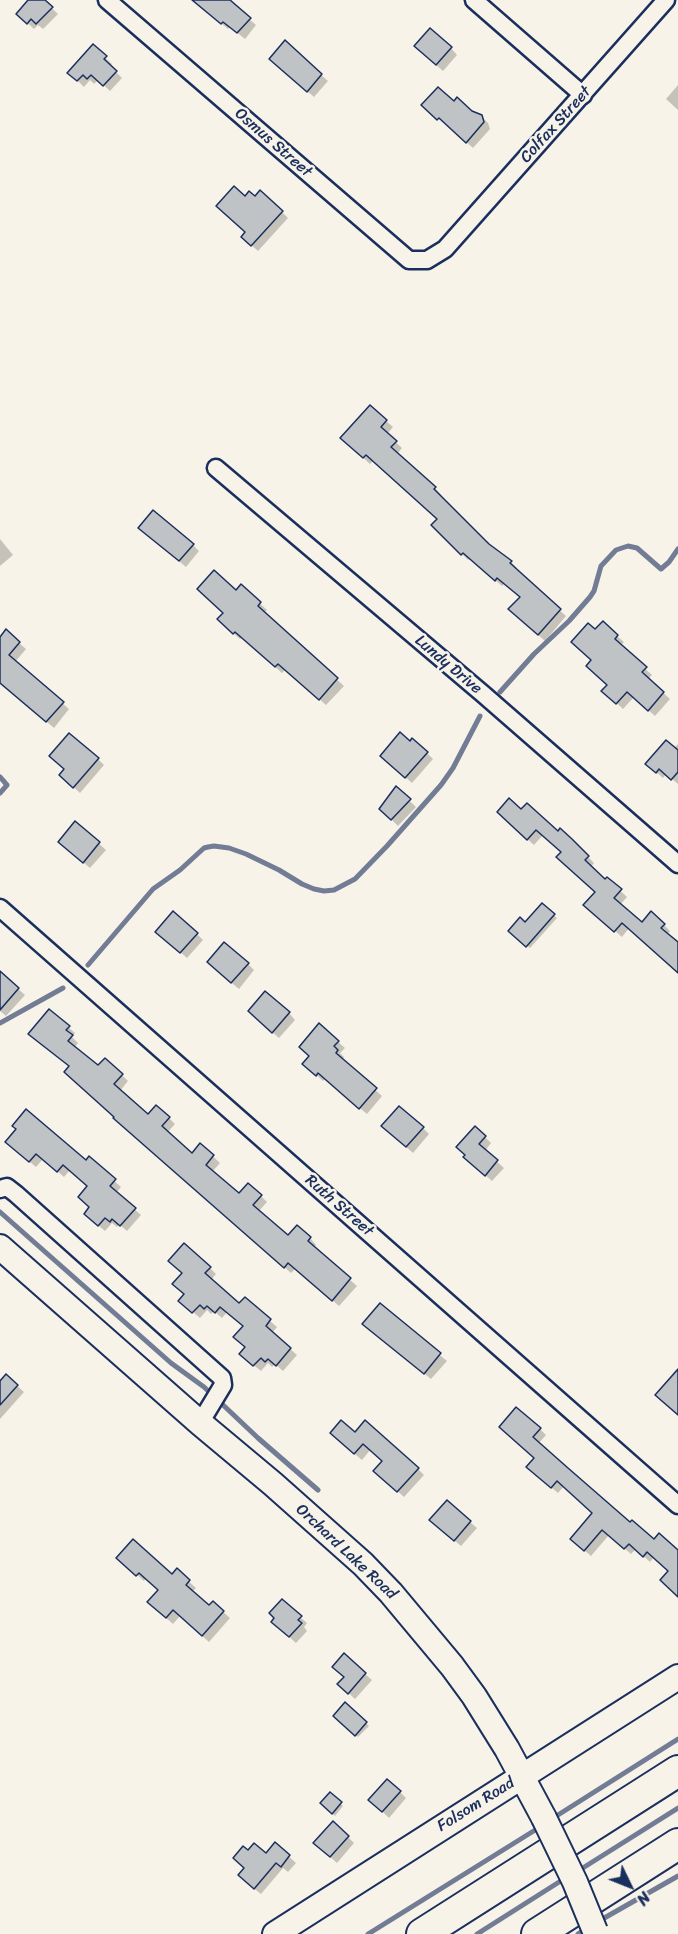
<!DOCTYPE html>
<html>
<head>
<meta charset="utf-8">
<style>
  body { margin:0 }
  #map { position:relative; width:678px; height:1934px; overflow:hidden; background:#f7f3e8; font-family:Sriracha,sans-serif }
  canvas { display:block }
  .north { position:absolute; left:600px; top:1856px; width:60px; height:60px; -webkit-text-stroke:4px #f7f3e8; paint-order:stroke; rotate:133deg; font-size:16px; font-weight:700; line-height:24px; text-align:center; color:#1b2f5e }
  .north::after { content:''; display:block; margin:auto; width:21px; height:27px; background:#1b2f5e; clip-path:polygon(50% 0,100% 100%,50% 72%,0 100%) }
</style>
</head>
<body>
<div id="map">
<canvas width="678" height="1934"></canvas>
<div class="north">N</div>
</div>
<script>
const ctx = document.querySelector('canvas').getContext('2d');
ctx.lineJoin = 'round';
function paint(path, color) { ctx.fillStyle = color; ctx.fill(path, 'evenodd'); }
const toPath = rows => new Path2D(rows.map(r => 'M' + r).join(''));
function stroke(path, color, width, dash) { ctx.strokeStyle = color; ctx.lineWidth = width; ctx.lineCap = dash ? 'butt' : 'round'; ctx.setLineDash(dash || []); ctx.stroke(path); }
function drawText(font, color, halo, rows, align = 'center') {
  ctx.font = font + ' Sriracha,sans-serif'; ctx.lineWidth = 5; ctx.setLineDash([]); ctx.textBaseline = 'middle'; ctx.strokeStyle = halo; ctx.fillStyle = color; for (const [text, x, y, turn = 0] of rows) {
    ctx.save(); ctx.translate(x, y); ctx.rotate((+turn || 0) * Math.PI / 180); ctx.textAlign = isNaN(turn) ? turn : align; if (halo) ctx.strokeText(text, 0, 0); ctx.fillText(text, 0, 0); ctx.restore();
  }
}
const shadow = toPath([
  [30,0,43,0,58,14,43,29,38,25,34,29,18,14],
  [194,0,227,0,256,25,245,39,230,27,228,29],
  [285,43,328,81,314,97,277,65],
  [93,46,112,64,110,66,122,78,110,91,98,80,94,84,90,80,84,87,69,72],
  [451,48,457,55,443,71,423,53],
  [678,85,678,110,666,99],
  [454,103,481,116,488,123,490,129,473,148,423,105],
  [245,198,282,212,288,218,258,251,249,243],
  [370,407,393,427,387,434,402,448,397,454,435,488,441,495,439,497,488,545,511,562,517,568,516,570,566,616,545,641,517,616,521,597,505,583,502,586,470,558,468,560,433,525,439,519,374,460,370,464,349,445],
  [147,534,193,545,199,551,186,567],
  [0,539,13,555,0,566],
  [241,586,267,610,264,613,344,686,326,705,286,669,282,673,242,637,240,639,225,626,224,613],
  [595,631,617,636,624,642,620,646,652,675,648,679,670,699,655,716,634,697,623,709,610,697,609,685,593,661],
  [0,639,19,643,26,649,15,662,69,709,54,728,13,693,0,673],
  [410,743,427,753,433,759,412,783,388,762],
  [678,744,678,784,666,774,663,778,654,770],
  [98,759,104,765,80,793,67,781],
  [396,788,416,807,398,826,387,815],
  [521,811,571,840,594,863,590,868,606,881,608,879,627,897,620,905,642,924,664,925,670,931,667,935,678,946,678,972,629,928,622,937,592,911,596,892,563,853,543,835,534,845,505,819],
  [76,823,106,850,90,868,66,848],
  [542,905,557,918,530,948,510,931,526,924],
  [197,934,203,940,187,958,164,938],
  [248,964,254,970,239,989,215,969],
  [0,973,25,995,6,1016,0,1011],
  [49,1011,75,1033,72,1037,78,1043,74,1048,98,1067,122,1075,128,1081,120,1091,148,1116,169,1118,175,1124,167,1133,193,1155,201,1145,220,1163,212,1172,239,1195,261,1196,267,1202,258,1212,288,1238,310,1238,316,1245,313,1248,357,1286,339,1306,296,1268,291,1273,121,1124,70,1067],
  [289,1013,295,1020,279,1038,256,1018],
  [319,1025,345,1048,340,1053,344,1057,342,1060,382,1096,367,1114,325,1079,323,1081,311,1070,311,1056],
  [423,1128,429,1134,413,1153,390,1133],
  [485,1137,491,1143,485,1151,504,1168,492,1181,465,1157],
  [13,1148,86,1163,89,1158,121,1187,116,1193,141,1215,127,1231,119,1224,117,1227,112,1223,105,1231,92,1220,89,1187,70,1170,64,1177,43,1159,36,1167],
  [210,1268,216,1274,211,1280,240,1305,245,1299,277,1327,272,1333,297,1355,283,1371,275,1364,272,1367,268,1363,261,1371,247,1360,244,1327,227,1312,222,1318,214,1311,211,1314,207,1310,200,1318,180,1301],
  [380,1305,447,1361,431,1379,370,1330],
  [6,1376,24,1392,0,1419,0,1379,2,1381],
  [540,1429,546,1435,538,1444,630,1524,654,1541,678,1552,678,1595,670,1571,654,1557,650,1562,636,1549,631,1554,609,1535,591,1556,578,1545,594,1513,564,1486,558,1493,534,1473,536,1458,507,1433],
  [355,1434,418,1469,424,1475,404,1497,382,1477,384,1461,371,1449,362,1460,338,1440],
  [470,1522,477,1528,461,1546,437,1526],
  [125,1564,172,1576,177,1571,196,1588,192,1592,210,1607,213,1603,230,1618,209,1642,180,1616,173,1624,156,1609,160,1590,146,1578,144,1581],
  [300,1617,307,1623,304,1627,307,1631,296,1643,279,1628],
  [344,1656,372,1680,355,1699,339,1684,346,1677],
  [345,1704,369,1726,358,1737,335,1716],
  [400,1792,406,1798,389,1818,377,1806],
  [330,1794,343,1806,335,1816,322,1803],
  [348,1837,354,1843,337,1863,321,1849],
  [275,1844,296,1863,288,1872,283,1868,261,1894,246,1882,249,1852,266,1855]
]);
const stream = toPath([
  [500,692,534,654,569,621,590,597,594,591,601,566,616,550,628,546,637,548,661,569,669,562,678,549],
  [0,777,7,785,0,793],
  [88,965,153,889,180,870,204,848,208,847,214,846,229,848,246,854,279,870,302,884,314,889,324,891,334,890,355,879,387,846,441,785,453,768,480,716],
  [0,1023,63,988],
  [0,1212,171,1363,204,1387,258,1438,318,1490],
  [550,1820,678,1739],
  [578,1871,678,1808],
  [599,1921,678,1876],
  [368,1934,540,1827],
  [477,1934,567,1877],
  [578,1934,588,1927]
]);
const building = toPath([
  [28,0,45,0,53,7,36,24,31,19,27,24,16,14,28,0],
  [192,0,230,0,251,18,237,33,223,22,221,24,192,0],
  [430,28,452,47,436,65,414,46,430,28],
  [285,40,322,74,307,92,269,59,285,40],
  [93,44,107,56,104,59,117,71,103,86,91,75,87,79,83,75,77,81,67,73,93,44],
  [438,87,454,101,457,97,472,111,482,115,484,122,466,143,439,118,437,120,421,105,438,87],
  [234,186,245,196,249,191,255,196,260,190,283,211,251,246,241,237,245,232,216,206,234,186],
  [370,405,387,420,381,427,397,441,391,447,436,487,434,489,489,544,512,561,510,563,561,609,538,635,508,609,520,597,497,578,495,581,463,553,461,555,431,525,437,519,366,455,363,458,340,438,370,405],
  [153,510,194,544,179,561,138,528,153,510],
  [214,570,236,590,241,584,261,602,258,606,338,678,319,700,278,664,275,667,235,632,233,634,217,619,223,613,197,589,214,570],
  [603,621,618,635,615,639,647,667,642,672,664,692,648,711,627,692,616,704,601,691,607,685,586,666,591,660,571,642,588,623,595,629,603,621],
  [6,629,20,642,9,655,64,702,46,722,0,683,0,637,6,629],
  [400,732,410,741,412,738,428,752,405,778,380,756,400,732],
  [69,733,99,758,73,788,59,775,64,769,49,756,69,733],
  [666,740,678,750,678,772,671,780,659,769,656,773,645,764,666,740],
  [396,786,411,799,391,820,379,809,396,786],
  [509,798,521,809,527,803,558,831,560,828,572,839,589,856,585,860,605,879,607,877,622,889,614,898,642,922,651,911,665,924,661,928,678,942,678,973,622,923,614,932,583,905,595,892,556,857,561,852,536,830,527,840,497,812,509,798],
  [75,821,100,842,83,863,58,842,75,821],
  [542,903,555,914,526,947,508,931,520,917,525,922,542,903],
  [173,911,198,933,180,953,155,932,173,911],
  [224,942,249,963,231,983,207,962,224,942],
  [0,971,19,988,0,1010,0,971],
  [265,991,290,1012,272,1033,248,1011,265,991],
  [49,1009,70,1026,66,1030,73,1035,68,1041,98,1065,105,1058,123,1074,114,1084,148,1114,156,1105,170,1117,162,1126,192,1153,200,1143,214,1155,206,1165,239,1193,248,1183,262,1195,253,1205,288,1235,297,1225,311,1237,308,1241,351,1278,332,1301,288,1263,284,1268,113,1118,114,1117,64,1072,69,1066,28,1034,49,1009],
  [319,1023,339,1041,334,1046,338,1050,336,1053,377,1088,359,1109,318,1073,316,1076,302,1064,309,1056,299,1047,319,1023],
  [399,1106,424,1127,406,1147,381,1126,399,1106],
  [26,1109,86,1160,89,1156,116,1179,110,1186,136,1208,120,1226,112,1219,110,1222,105,1218,98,1226,84,1214,89,1207,78,1197,87,1186,63,1165,57,1172,36,1154,29,1162,5,1142,16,1129,12,1126,26,1109],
  [475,1126,486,1136,479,1144,498,1160,485,1176,463,1157,465,1155,456,1147,475,1126],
  [184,1243,211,1267,205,1273,239,1303,245,1297,271,1319,266,1326,291,1348,276,1366,268,1359,265,1362,261,1358,253,1366,239,1354,245,1347,233,1337,243,1326,220,1307,215,1313,207,1306,204,1309,200,1305,192,1313,178,1301,184,1294,172,1284,182,1273,168,1261,184,1243],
  [380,1303,441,1353,424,1374,362,1324,380,1303],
  [678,1369,678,1415,655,1395,678,1369],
  [6,1374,18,1385,0,1405,0,1381,6,1374],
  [516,1407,541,1428,533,1437,568,1468,630,1522,632,1520,654,1539,659,1533,678,1550,678,1597,660,1580,668,1571,647,1552,643,1557,629,1544,624,1549,602,1530,584,1551,570,1539,592,1513,557,1481,551,1488,526,1467,534,1458,499,1427,516,1407],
  [341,1420,355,1432,365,1420,419,1468,397,1492,373,1471,382,1461,363,1444,354,1454,330,1433,341,1420],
  [447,1500,471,1521,454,1541,429,1520,447,1500],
  [133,1539,172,1574,177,1568,190,1580,186,1585,209,1605,213,1601,224,1611,202,1636,173,1610,166,1618,147,1602,158,1590,139,1573,136,1576,116,1558,133,1539],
  [282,1599,302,1616,298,1620,302,1623,289,1637,271,1622,274,1618,269,1613,282,1599],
  [344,1653,366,1673,348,1694,337,1684,344,1677,332,1667,344,1653],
  [345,1702,367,1722,355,1736,333,1716,345,1702],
  [387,1779,401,1791,382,1812,368,1800,387,1779],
  [330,1792,342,1802,332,1814,320,1803,330,1792],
  [333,1821,349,1836,330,1857,313,1843,333,1821],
  [275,1842,290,1855,281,1867,276,1863,254,1889,238,1875,244,1868,233,1858,243,1846,248,1850,254,1843,266,1853,275,1842]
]);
const street = toPath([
  [107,0,409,260,427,260,445,249,666,0],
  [474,0,583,95],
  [216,468,483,694,678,864],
  [0,908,678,1505],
  [0,1189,7,1187,16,1194,222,1378,223,1385,200,1423]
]);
const secondary = toPath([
  [0,1247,200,1423,273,1484,363,1564,391,1593,452,1666,474,1696,507,1749,544,1818],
  [275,1934,678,1677]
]);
const highway = toPath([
  [422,1934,678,1771],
  [537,1934,678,1844]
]);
const secondaryBridge = toPath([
  [544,1818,575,1882,595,1931]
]);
const streetNames = [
  ["Colfax Street",556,125,-48],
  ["Osmus Street",273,143,41],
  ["Lundy Drive",448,665,40],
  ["Ruth Street",339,1206,41],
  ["Orchard Lake Road",346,1552,43],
  ["Folsom Road",476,1805,-32]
];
paint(shadow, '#0003');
stroke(stream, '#727c95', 5);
paint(building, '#c0c3c5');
stroke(building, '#1b2f5e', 1.5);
stroke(street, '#1b2f5e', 21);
stroke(secondary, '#1b2f5e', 28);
stroke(highway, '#1b2f5e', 34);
stroke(street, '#f7f3e8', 16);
stroke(secondary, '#f7f3e8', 24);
stroke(highway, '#f7f3e8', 30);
stroke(secondaryBridge, '#1b2f5e', 28, []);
stroke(secondaryBridge, '#f7f3e8', 24);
drawText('16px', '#1b2f5e', '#f7f3e8', streetNames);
</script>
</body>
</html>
